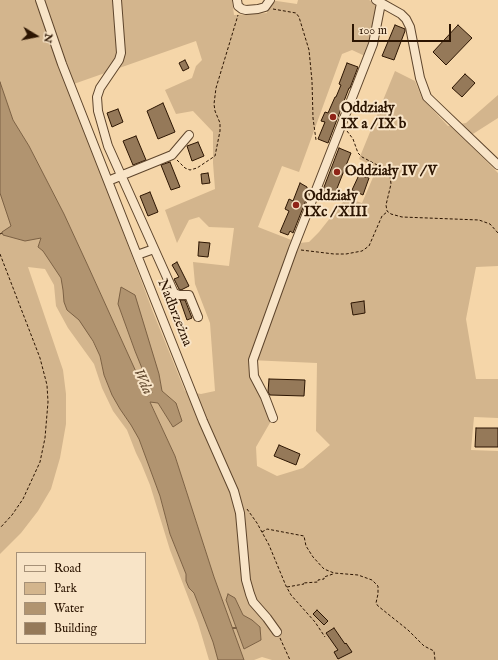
<!DOCTYPE html>
<html>
<head>
<meta charset="utf-8">
<style>
  body { margin:0 }
  #map { position:relative; width:498px; height:660px; overflow:hidden; background:#f5d6a9; font-family:"IM FELL English",serif }
  canvas { display:block }
  .legend { position:absolute; left:16px; top:552px; width:130px; height:92px; box-sizing:border-box; background:#f8e4c7; border:1px solid #a69178; margin:0; padding:5px 7px; list-style:none; font-size:12px; color:#2c1502 }
  .legend li { display:flex; align-items:center; gap:8px; height:20px }
  .legend b { width:20px; border:1px solid #a69178 }
  .north { position:absolute; left:16px; top:16px; width:40px; height:40px; -webkit-text-stroke:3px #f8e4c7; paint-order:stroke; rotate:100deg; font-size:11px; font-weight:700; line-height:16px; text-align:center; color:#2c1502 }
  .north::after { content:''; display:block; margin:auto; width:14px; height:18px; background:#2c1502; clip-path:polygon(50% 0,100% 100%,50% 72%,0 100%) }
  .scale { position:absolute; left:352px; top:24px; width:99px; height:18px; box-sizing:border-box; border:2px solid #2c1502; border-top:0; padding-left:5px; font-size:12px; line-height:14px; white-space:nowrap; color:#2c1502; -webkit-text-stroke:3px #f8e4c7; paint-order:stroke }
</style>
</head>
<body>
<div id="map">
<canvas width="498" height="660"></canvas>
<ul class="legend">
<li><b style="height:5px;background:#f8e4c7"></b>Road</li>
<li><b style="height:11px;background:#d3b58d"></b>Park</li>
<li><b style="height:11px;background:#b19470"></b>Water</li>
<li><b style="height:11px;background:#957959"></b>Building</li>
</ul>
<div class="north">N</div>
<div class="scale">100 m</div>
</div>
<script>
const ctx = document.querySelector('canvas').getContext('2d');
ctx.lineJoin = 'round';
function paint(path, color) { ctx.fillStyle = color; ctx.fill(path, 'evenodd'); }
const toPath = rows => new Path2D(rows.map(r => 'M' + r).join(''));
function stroke(path, color, width, dash) { ctx.strokeStyle = color; ctx.lineWidth = width; ctx.lineCap = dash ? 'butt' : 'round'; ctx.setLineDash(dash || []); ctx.stroke(path); }
function drawText(font, color, halo, rows, align = 'center') {
  ctx.font = font + ' "IM FELL English",serif'; ctx.lineWidth = 4; ctx.setLineDash([]); ctx.textBaseline = 'middle'; ctx.strokeStyle = halo; ctx.fillStyle = color; for (const [text, x, y, turn = 0] of rows) {
    ctx.save(); ctx.translate(x, y); ctx.rotate((+turn || 0) * Math.PI / 180); ctx.textAlign = isNaN(turn) ? turn : align; if (halo) ctx.strokeText(text, 0, 0); ctx.fillText(text, 0, 0); ctx.restore();
  }
}
const green = toPath([
  [0,0,232,0,234,15,267,13,270,0,297,4,298,0,369,0,377,4,374,29,365,56,352,50,342,54,299,172,282,166,258,227,299,243,309,242,319,232,346,198,362,203,377,168,359,159,395,71,415,81,422,98,448,126,466,123,498,95,498,118,465,139,498,173,498,266,476,267,466,319,476,379,498,379,498,418,474,417,471,450,498,451,498,660,272,660,262,657,254,660,244,660,214,577,175,456,150,401,158,403,173,427,176,403,162,391,159,374,118,304,135,351,152,393,147,396,88,266,64,214,29,146,13,120,0,82],
  [196,41,202,60,196,66,192,78,165,90,176,114,193,111,213,132,213,163,215,189,165,210,177,243,189,220,199,217,209,227,234,228,229,266,193,262,195,284,210,323,215,391,201,394,185,391,153,312,68,86],
  [249,360,317,363,316,431,330,445,303,468,277,476,257,466,256,447,271,421,253,383,249,370],
  [235,598,243,615,260,627,261,640,244,649,226,600],
  [0,150,41,238,38,247,43,251,61,278,100,356,104,375,112,395,120,409,131,425,139,439,160,496,170,534,186,574,186,581,189,588,194,593,213,642,218,660,209,660,198,623,170,550,150,485,141,463,136,453,127,430,113,411,102,388,94,364,68,328,56,306,54,285,45,269,28,267,63,370,66,394,66,424,60,458,51,489,38,511,21,533,0,554]
]);
const water = toPath([
  [0,82,13,120,29,146,64,214,88,266,147,396,152,393,135,351,118,304,121,287,135,295,159,374,162,391,176,403,182,421,173,427,158,403,150,402,175,456,214,577,244,660,218,660,213,642,194,593,189,588,186,581,186,574,170,534,160,496,139,439,131,425,120,409,112,395,104,375,100,356,93,341,79,320,67,310,64,302,63,290,61,278,43,251,38,247,41,238,25,241,3,235,2,232,11,226,0,193,0,82],
  [228,594,235,598,243,615,252,620,260,627,261,640,244,649,226,600,228,594]
]);
const stream = toPath([
  [233,628,236,628]
]);
const building = toPath([
  [395,25,405,29,405,31,394,60,382,56,395,25],
  [458,25,472,38,446,65,433,52,458,25],
  [185,60,189,68,183,71,179,63,185,60],
  [347,63,358,67,350,88,349,88,328,143,318,139,325,122,321,121,325,112,328,113,335,97,336,97,341,85,339,84,347,63],
  [465,74,475,83,462,97,452,88,465,74],
  [163,103,175,132,158,139,147,111,163,103],
  [118,109,123,122,112,127,107,113,118,109],
  [136,136,146,160,133,165,123,141,136,136],
  [198,142,204,156,192,161,187,146,198,142],
  [339,148,351,153,334,196,331,194,329,198,321,195,339,148],
  [170,162,180,187,171,190,161,165,170,162],
  [208,173,210,183,202,184,201,174,208,173],
  [359,175,369,178,363,195,352,190,359,175],
  [300,183,307,187,307,189,310,190,293,233,290,231,288,235,280,232,289,211,285,209,289,199,293,201,300,183],
  [150,192,158,212,148,216,140,196,150,192],
  [199,242,210,243,208,257,198,256,199,242],
  [177,262,189,286,181,290,179,289,174,279,179,277,172,265,177,262],
  [180,300,185,300,192,318,187,320,180,300],
  [364,301,365,313,353,315,351,303,364,301],
  [269,379,305,380,304,396,270,395,268,392,269,379],
  [476,428,498,428,498,447,475,447,476,428],
  [279,445,300,454,296,465,274,456,279,445],
  [317,610,328,621,324,625,313,614,317,610],
  [334,628,345,644,346,643,352,652,338,659,334,652,338,650,326,633,334,628]
]);
const path = toPath([
  [273,9,296,13,299,17,309,50,312,81,313,118,316,140],
  [347,131,353,139,358,153,362,157,383,168,390,175,391,184,386,205,387,211,391,214,402,217,479,220,490,224,498,233],
  [177,160,185,168,190,170,197,168,215,156,220,131,220,123,215,111,214,104,216,88,238,15],
  [0,234,2,233],
  [301,250,334,254,346,254,362,251,369,246,382,216,387,212],
  [0,254,40,358,47,385,48,402,45,438,40,462,23,499,12,515,0,528],
  [247,509,257,523,269,545,286,586,291,595,315,622,325,637],
  [262,532,267,529,304,536,306,546,313,557,324,569,334,573,358,575,372,580,378,586,378,594,376,603,378,606,408,630,424,646,434,651,435,660],
  [287,587,304,584,303,583,318,582,318,580,324,579,324,577,333,574],
  [280,638,290,660]
]);
const minor = toPath([
  [40,0,62,64,137,255,203,421,234,491,240,513,246,580,250,594,253,602,267,618,277,632],
  [117,0,121,53,119,60,100,88,97,97,98,111,108,146,174,293,179,295,189,295,198,317],
  [237,0,238,6,242,9,246,10,258,9,265,7,270,0],
  [376,0,401,14,406,19,410,27,420,78,427,97,498,165],
  [108,181,172,155,189,135],
  [137,255,154,249],
  [273,418,265,397,254,376,253,360,293,249,373,44,381,3]
]);
const markers = [
  [333,117,4,"#8f2418"],
  [337,172,4,"#8f2418"],
  [296,205,4,"#8f2418"]
];
const poiNames = [
  ["Oddziały",341,109],
  ["IX a / IX b",341,125],
  ["Oddziały IV / V",345,172],
  ["Oddziały",304,197],
  ["IXc / XIII",304,213]
];
const streetNames = [
  ["Nadbrzeżna",174,313,68]
];
const waterNames = [
  ["Wda",142,382,66]
];
paint(green, '#d3b58d');
paint(water, '#b19470');
stroke(water, '#7c6144', 1);
stroke(stream, '#7c6144', 2);
paint(building, '#957959');
stroke(building, '#2c1502', 1);
stroke(minor, '#5e452c', 10);
stroke(path, '#2c1502', 1, [3, 2]);
stroke(minor, '#f8e4c7', 8);
for (const [x, y, r, color] of markers) { const dot = new Path2D(); dot.arc(x, y, r, 0, 2 * Math.PI); ctx.fillStyle = color; ctx.fill(dot); stroke(dot, '#f8e4c7', 1.5); }
drawText('bold 14px', '#2c1502', '#f8e4c7', poiNames, 'left');
drawText('14px', '#2c1502', '#f8e4c7', streetNames);
drawText('italic 15px', '#61482e', '#f8e4c7', waterNames);
</script>
</body>
</html>
